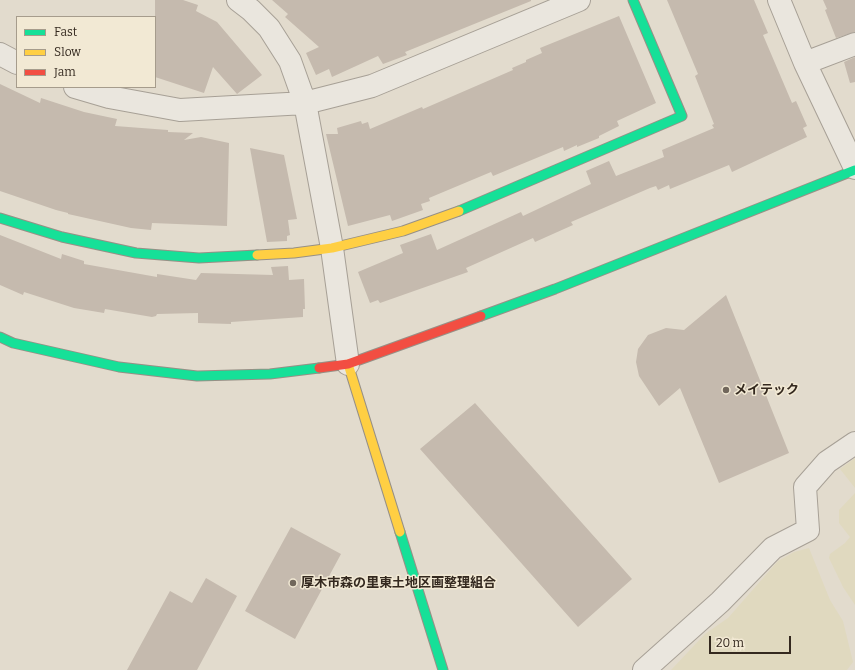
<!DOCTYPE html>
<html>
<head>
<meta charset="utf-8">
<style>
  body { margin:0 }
  #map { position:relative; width:855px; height:670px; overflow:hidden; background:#e2dbcd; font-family:Bitter,serif }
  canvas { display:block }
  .legend { position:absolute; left:16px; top:16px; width:140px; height:72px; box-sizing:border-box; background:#f2e9d4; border:1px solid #a69c8c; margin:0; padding:5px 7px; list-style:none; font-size:12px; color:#34291f }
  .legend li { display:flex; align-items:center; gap:8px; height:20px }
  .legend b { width:20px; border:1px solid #a69c8c }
  .scale { position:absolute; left:709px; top:636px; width:82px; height:18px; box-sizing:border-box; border:2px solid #34291f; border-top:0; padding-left:5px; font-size:12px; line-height:14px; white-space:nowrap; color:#34291f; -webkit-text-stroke:3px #f2e9d4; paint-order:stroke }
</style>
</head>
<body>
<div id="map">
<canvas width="855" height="670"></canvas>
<ul class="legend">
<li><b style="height:5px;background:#16e098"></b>Fast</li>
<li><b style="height:5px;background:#ffcf43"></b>Slow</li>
<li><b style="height:5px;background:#f24e42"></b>Jam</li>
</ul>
<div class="scale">20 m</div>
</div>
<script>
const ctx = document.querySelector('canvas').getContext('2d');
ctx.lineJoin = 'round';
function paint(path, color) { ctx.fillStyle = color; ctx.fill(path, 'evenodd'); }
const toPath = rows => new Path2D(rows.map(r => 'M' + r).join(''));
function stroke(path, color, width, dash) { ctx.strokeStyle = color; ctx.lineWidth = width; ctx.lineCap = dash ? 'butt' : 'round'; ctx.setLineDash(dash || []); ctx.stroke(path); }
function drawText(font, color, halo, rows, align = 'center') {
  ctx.font = font + ' Bitter,"Noto Sans JP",serif'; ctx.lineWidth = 3; ctx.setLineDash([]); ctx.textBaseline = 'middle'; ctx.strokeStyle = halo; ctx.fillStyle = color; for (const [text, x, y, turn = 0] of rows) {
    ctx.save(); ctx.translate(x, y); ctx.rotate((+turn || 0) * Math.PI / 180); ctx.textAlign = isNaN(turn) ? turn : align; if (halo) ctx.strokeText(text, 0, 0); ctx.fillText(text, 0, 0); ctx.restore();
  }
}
const farmland = toPath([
  [855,458,855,488,840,469],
  [855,493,855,605,843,587,829,558,830,554,845,543,850,537,839,523,839,510],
  [809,548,830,600,843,621,853,662,847,670,671,670,705,634,728,618,778,561,794,552]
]);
const building = toPath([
  [155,0,183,0,198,5,196,11,217,22,262,75,237,94,213,67,204,93,155,77],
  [272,0,531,0,531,1,405,52,407,55,383,64,378,56,332,77,329,69,316,75,306,53,319,47,285,17,288,14],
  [667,0,754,0,768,33,763,35,792,103,796,101,807,126,803,128,807,137,732,172,729,165,670,189,669,185,658,190,656,186,650,188,571,222,573,225,535,242,533,238,466,268,468,272,380,303,378,300,370,303,358,272,403,253,400,245,431,234,437,250,521,212,523,216,591,184,586,171,609,161,616,176,664,157,662,150,714,128,712,125,714,124,695,76,698,74],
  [823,0,855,0,855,32,836,38,825,10,827,9],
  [619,16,656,103,617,121,619,126,599,136,599,138,577,147,577,145,564,151,563,147,493,176,491,172,429,198,430,201,421,204,423,210,392,221,390,215,348,226,326,134,338,134,337,128,361,121,362,124,368,122,370,129,422,107,423,109,513,70,512,68,526,62,526,60,542,53,540,48],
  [855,57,855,82,850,83,844,62],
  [0,84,40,103,41,98,84,112,117,119,115,126,168,130,168,132,193,133,184,140,201,137,229,143,227,226,152,223,151,230,131,228,68,214,68,213,56,210,0,191],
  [250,148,284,155,297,219,288,220,290,235,287,236,287,241,267,242],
  [0,235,61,259,62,254,84,261,84,264,157,277,157,274,196,280,201,273,273,275,271,267,288,266,289,280,304,279,305,309,303,309,303,317,231,322,231,324,198,323,198,313,157,314,156,316,152,317,105,309,104,313,74,308,24,292,23,295,0,285],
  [726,295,789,453,719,483,680,388,659,406,639,376,636,362,638,349,648,335,666,328,684,330],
  [475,403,632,579,578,627,420,449],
  [291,527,341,554,295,639,245,611],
  [206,578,237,596,197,670,127,670,170,591,192,603]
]);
const street = toPath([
  [238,0,251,10,269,28,290,61,305,103,332,248,348,364],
  [779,0,805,63,855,168],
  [0,54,17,63],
  [805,63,855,44],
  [75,87,109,97,180,110,305,103,372,86,579,0],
  [644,670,720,602,773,548,808,530,805,487,827,462,855,443]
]);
const fast = toPath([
  [459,211,682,116,633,0],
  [0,218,62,237,136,253,199,258,257,255],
  [481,316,555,289,855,170],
  [0,337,13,343,119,367,197,376,270,374,319,368],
  [400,532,443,670]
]);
const slow = toPath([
  [257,255,294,253,332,248,403,231,459,211],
  [348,364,400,532]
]);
const jam = toPath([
  [319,368,348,364,481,316]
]);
const markers = [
  [726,390,4,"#71675c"],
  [293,583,4,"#71675c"]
];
const poiNames = [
  ["メイテック",734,390],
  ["厚木市森の里東土地区画整理組合",301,583]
];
paint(farmland, '#e0d9bf');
paint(building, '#c5baae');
stroke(street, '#a7a096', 24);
stroke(fast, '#979086', 11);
stroke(slow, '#979086', 11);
stroke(jam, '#979086', 11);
stroke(street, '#eae6de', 22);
stroke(fast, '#16e098', 9);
stroke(slow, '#ffcf43', 9);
stroke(jam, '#f24e42', 9);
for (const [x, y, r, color] of markers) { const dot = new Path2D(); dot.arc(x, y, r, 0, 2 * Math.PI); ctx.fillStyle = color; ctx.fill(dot); stroke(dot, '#f2e9d4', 1.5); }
drawText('bold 13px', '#34291f', '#f2e9d4', poiNames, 'left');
</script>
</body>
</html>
